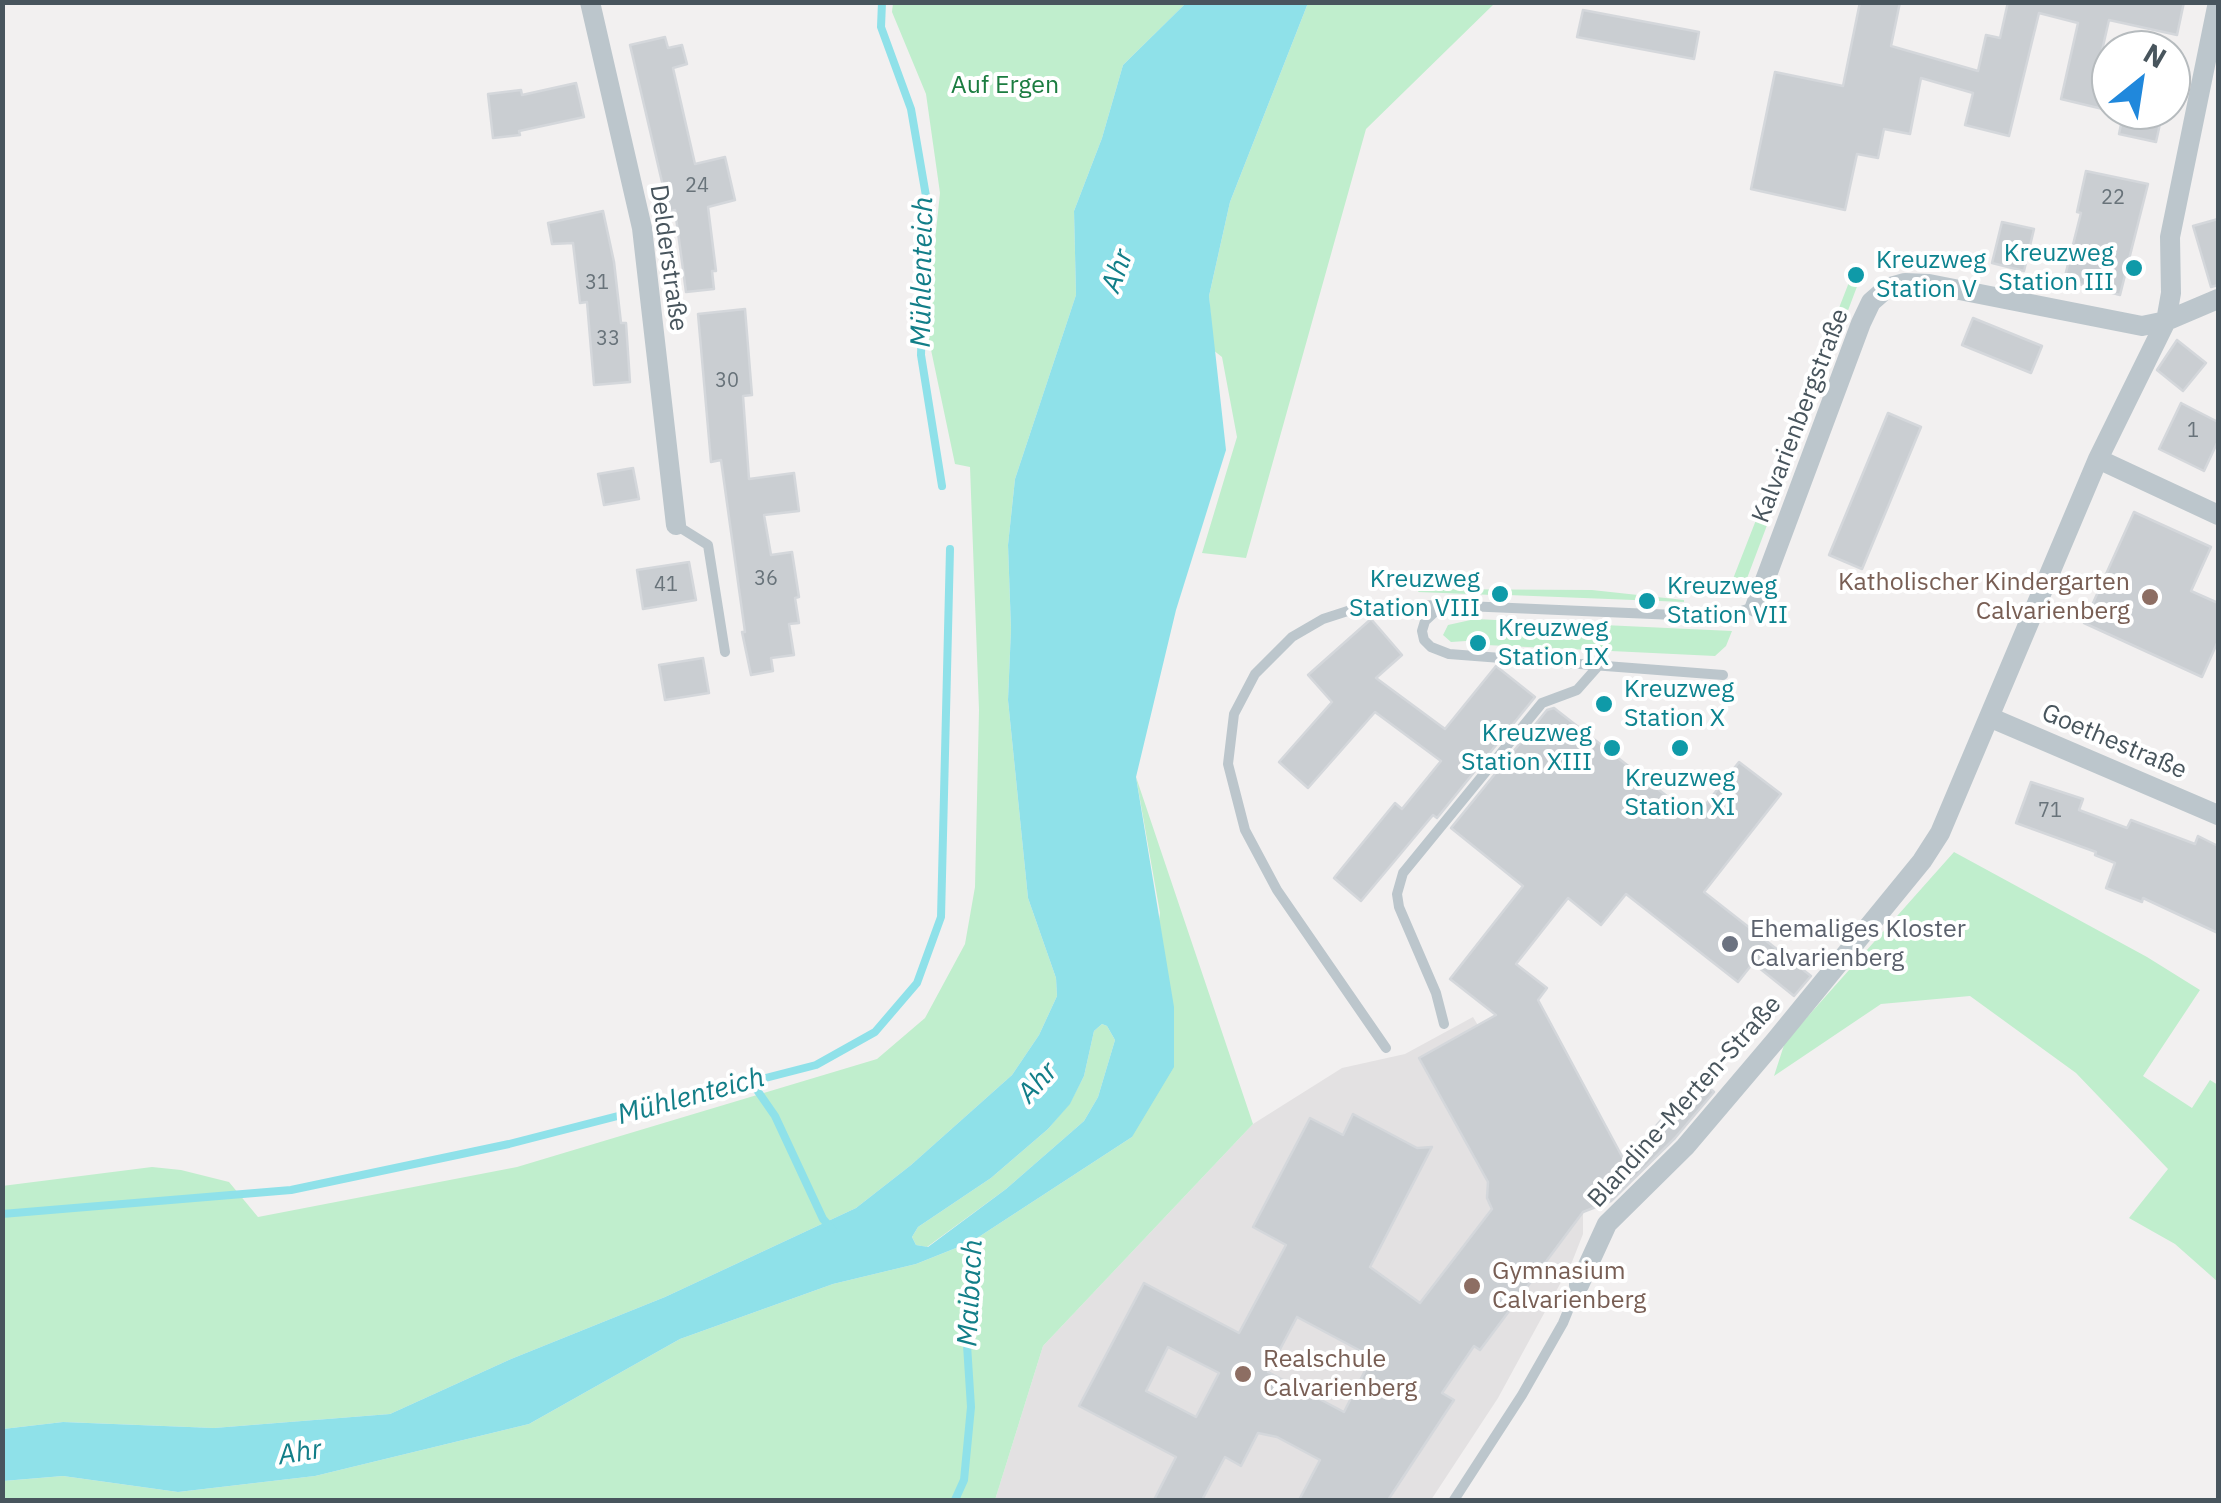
<!DOCTYPE html>
<html>
<head>
<meta charset="utf-8">
<style>
  body { margin:0 }
  #map { position:relative; width:2221px; height:1503px; overflow:hidden; background:#f2f0f0; font-family:"IBM Plex Sans",sans-serif }
  canvas { display:block }
  .frame { position:absolute; inset:0; border:5px solid #48555d; pointer-events:none }
  .north { position:absolute; left:2091px; top:30px; width:100px; height:100px; box-sizing:border-box; background:#fff; border:2px solid #b6bbbe; border-radius:50%; rotate:30deg; font-size:28px; font-weight:700; line-height:40px; text-align:center; color:#48555d }
  .north::after { content:''; display:block; margin:auto; width:35px; height:45px; background:#2088dc; clip-path:polygon(50% 0,100% 100%,50% 72%,0 100%) }
</style>
</head>
<body>
<div id="map">
<canvas width="2221" height="1503"></canvas>
<div class="frame"></div>
<div class="north">N</div>
</div>
<script>
const ctx = document.querySelector('canvas').getContext('2d');
ctx.lineJoin = 'round';
function paint(path, color) { ctx.fillStyle = color; ctx.fill(path, 'evenodd'); }
const toPath = rows => new Path2D(rows.map(r => 'M' + r).join(''));
function stroke(path, color, width, dash) { ctx.strokeStyle = color; ctx.lineWidth = width; ctx.lineCap = dash ? 'butt' : 'round'; ctx.setLineDash(dash || []); ctx.stroke(path); }
function drawText(font, color, halo, rows, align = 'center') {
  ctx.font = font + ' "IBM Plex Sans",sans-serif'; ctx.lineWidth = 8; ctx.setLineDash([]); ctx.textBaseline = 'middle'; ctx.strokeStyle = halo; ctx.fillStyle = color; for (const [text, x, y, turn = 0] of rows) {
    ctx.save(); ctx.translate(x, y); ctx.rotate((+turn || 0) * Math.PI / 180); ctx.textAlign = isNaN(turn) ? turn : align; if (halo) ctx.strokeText(text, 0, 0); ctx.fillText(text, 0, 0); ctx.restore();
  }
}
const education = toPath([
  [1473,1017,1566,1174,1583,1212,1583,1234,1572,1262,1498,1398,1431,1500,995,1500,1043,1346,1253,1124,1342,1068,1405,1054]
]);
const green = toPath([
  [893,3,1186,3,1123,65,1102,138,1074,211,1076,295,1015,479,1008,545,1011,629,1008,700,1028,898,1056,978,1057,996,1039,1035,1012,1075,911,1165,856,1208,665,1297,511,1359,390,1414,214,1428,63,1422,3,1429,2,1186,152,1167,181,1170,229,1182,258,1217,517,1167,877,1059,925,1018,965,944,975,887,979,710,970,467,955,464,926,326,940,193,926,94,892,12],
  [1308,3,1495,3,1366,129,1246,558,1202,553,1237,437,1222,357,1213,350,1209,296,1230,202],
  [1855,267,1864,268,1746,581,1729,589],
  [1420,589,1592,590,1684,600,1684,602,1508,595,1498,592,1493,595,1418,592],
  [1475,619,1732,631,1726,646,1715,656,1486,645,1481,640,1451,642,1443,635,1448,625],
  [1136,777,1253,1124,1043,1346,995,1500,3,1500,3,1481,63,1476,178,1492,315,1476,529,1424,680,1339,833,1284,916,1264,971,1242,1132,1137,1160,913],
  [1954,852,2147,957,2200,990,2143,1076,2192,1108,2210,1080,2218,1085,2218,1282,2175,1244,2129,1218,2168,1169,2076,1073,1970,996,1881,1004,1774,1076,1785,1042],
  [1102,1024,1107,1026,1115,1040,1098,1097,1084,1121,1006,1189,927,1247,916,1245,912,1237,918,1227,991,1178,1048,1129,1070,1103,1084,1076,1094,1031]
]);
const water = toPath([
  [1186,3,1308,3,1230,202,1209,296,1226,450,1176,610,1136,777,1174,1007,1174,1067,1132,1137,971,1242,916,1264,833,1284,680,1339,529,1424,315,1476,178,1492,63,1476,3,1481,3,1429,63,1422,214,1428,390,1414,511,1359,665,1297,856,1208,911,1165,1012,1075,1039,1035,1057,996,1056,978,1028,898,1008,700,1011,629,1008,545,1015,479,1076,295,1074,211,1102,138,1123,65],
  [1102,1024,1107,1026,1115,1040,1098,1097,1084,1121,1006,1189,928,1247,916,1245,912,1237,918,1227,991,1178,1048,1129,1070,1104,1084,1076,1094,1031]
]);
const stream = toPath([
  [882,2,881,27,911,109,926,196,921,355,942,486],
  [750,1080,775,1116,823,1219,832,1229],
  [2,1214,291,1190,509,1144,816,1065,875,1032,917,983,941,917,950,549],
  [955,1500,964,1480,971,1407,967,1345,972,1233]
]);
const building = toPath([
  [1860,2,1900,2,1891,46,1978,71,1986,35,2000,38,2008,2,2184,2,2177,35,2109,20,2096,77,2111,81,2111,111,2061,99,2078,23,2039,13,2009,136,1965,125,1973,93,1921,78,1910,134,1884,129,1878,158,1857,154,1845,210,1751,189,1775,72,1843,86,1860,2],
  [1583,10,1699,32,1694,59,1577,37,1583,10],
  [665,37,668,48,682,45,687,64,673,68,695,164,725,157,735,200,708,207,716,271,712,271,714,289,686,292,675,210,669,212,630,45,665,37],
  [576,83,584,117,519,131,520,135,493,138,488,94,521,90,522,95,576,83],
  [2124,110,2163,110,2156,142,2119,134,2124,110],
  [2086,171,2148,184,2120,295,2064,280,2081,213,2077,212,2086,171],
  [603,211,614,262,621,323,626,323,630,382,594,385,587,302,580,303,573,243,552,244,548,223,603,211],
  [2218,219,2218,285,2211,287,2193,226,2218,219],
  [2002,222,2034,229,2024,271,1992,263,2002,222],
  [745,309,752,395,743,396,749,479,794,473,799,511,764,515,771,555,792,552,799,597,795,598,799,623,789,624,794,655,771,658,773,671,751,675,742,632,745,632,721,460,711,462,698,314,745,309],
  [1973,318,2042,346,2031,373,1962,345,1973,318],
  [2177,340,2206,363,2183,391,2157,370,2177,340],
  [2181,403,2218,422,2218,441,2204,471,2159,449,2181,403],
  [1888,413,1921,427,1862,569,1829,555,1888,413],
  [633,468,639,499,604,505,598,474,633,468],
  [2134,512,2211,547,2191,591,2218,603,2218,641,2202,677,2084,623,2134,512],
  [689,562,696,600,643,609,637,570,689,562],
  [1371,619,1402,655,1376,678,1445,729,1496,666,1535,697,1437,818,1433,815,1361,901,1334,878,1395,803,1402,809,1441,761,1375,712,1308,788,1279,762,1332,702,1308,675,1371,619],
  [703,658,709,693,665,700,659,665,703,658],
  [1554,708,1695,818,1739,762,1781,794,1704,892,1811,976,1794,996,1753,963,1738,982,1626,894,1601,925,1568,898,1516,964,1547,988,1538,1000,1625,1162,1698,1077,1714,1092,1675,1138,1611,1201,1583,1212,1480,1350,1474,1346,1442,1393,1454,1400,1388,1500,1299,1500,1320,1460,1277,1437,1258,1433,1241,1466,1225,1457,1202,1500,1154,1500,1176,1457,1079,1406,1144,1283,1239,1333,1286,1245,1253,1227,1310,1118,1343,1135,1353,1114,1417,1148,1432,1147,1370,1267,1420,1303,1492,1209,1487,1198,1488,1182,1419,1058,1496,1015,1450,979,1523,886,1451,828,1547,710,1554,708],
  [1297,1317,1372,1357,1344,1412,1268,1372,1297,1317],
  [1168,1347,1219,1373,1196,1417,1146,1391,1168,1347],
  [2031,782,2083,799,2079,810,2127,828,2131,820,2195,844,2198,836,2218,846,2218,933,2143,898,2142,902,2106,888,2115,863,2095,855,2096,852,2016,823,2031,782]
]);
const lane = toPath([
  [676,525,708,545,725,652],
  [1723,675,1449,654,1431,647,1424,640,1422,631,1425,621,1442,605,1722,617,1754,607],
  [1444,1024,1436,993,1399,907,1397,894,1403,873,1542,703,1577,690,1600,664],
  [1386,1048,1277,890,1245,830,1228,764,1234,714,1255,674,1292,637,1323,619,1360,607,1442,605],
  [1454,1500,1522,1395,1563,1323,1578,1286]
]);
const street = toPath([
  [590,2,642,228,676,525],
  [2098,459,2218,515],
  [1755,607,1861,323,1871,302,1887,288,1905,283,1929,284,2142,326,2166,321,2218,299],
  [1989,717,2218,815],
  [1579,1285,1607,1224,1685,1147,1775,1041,1922,861,1940,833,2098,459,2166,321,2171,293,2170,237,2218,2]
]);
const markers = [
  [2134,268,10,"#0f9aa8"],
  [1856,275,10,"#0f9aa8"],
  [1500,594,10,"#0f9aa8"],
  [2150,597,10,"#8d6e63"],
  [1647,601,10,"#0f9aa8"],
  [1478,643,10,"#0f9aa8"],
  [1604,704,10,"#0f9aa8"],
  [1612,748,10,"#0f9aa8"],
  [1680,748,10,"#0f9aa8"],
  [1730,944,10,"#6b7280"],
  [1472,1286,10,"#8d6e63"],
  [1243,1374,10,"#8d6e63"]
];
const numberNames = [
  ["24",697,186],
  ["22",2113,198],
  ["31",597,283],
  ["33",608,339],
  ["30",727,381],
  ["1",2193,431],
  ["36",766,579],
  ["41",666,585],
  ["71",2050,811]
];
const parkNames = [
  ["Auf Ergen",1005,86]
];
const cultureNames = [
  ["Kreuzweg",2114,254,"right"],
  ["Station III",2114,283,"right"],
  ["Kreuzweg",1876,261],
  ["Station V",1876,290],
  ["Kreuzweg",1480,580,"right"],
  ["Station VIII",1480,609,"right"],
  ["Kreuzweg",1667,587],
  ["Station VII",1667,616],
  ["Kreuzweg",1498,629],
  ["Station IX",1498,658],
  ["Kreuzweg",1624,690],
  ["Station X",1624,719],
  ["Kreuzweg",1592,734,"right"],
  ["Station XIII",1592,763,"right"],
  ["Kreuzweg",1680,779,"center"],
  ["Station XI",1680,808,"center"]
];
const streetNames = [
  ["Delderstraße",668,258,82],
  ["Kalvarienbergstraße",1801,416,-69],
  ["Goethestraße",2114,742,23],
  ["Blandine-Merten-Straße",1685,1102,-48]
];
const educationNames = [
  ["Katholischer Kindergarten",2130,583,"right"],
  ["Calvarienberg",2130,612,"right"],
  ["Gymnasium",1492,1272],
  ["Calvarienberg",1492,1301],
  ["Realschule",1263,1360],
  ["Calvarienberg",1263,1389]
];
const worshipNames = [
  ["Ehemaliges Kloster",1750,930],
  ["Calvarienberg",1750,959]
];
const waterNames = [
  ["Ahr",1118,271,-70],
  ["Mühlenteich",923,272,-89],
  ["Ahr",1038,1083,-48],
  ["Mühlenteich",691,1097,-15],
  ["Maibach",971,1293,-87],
  ["Ahr",300,1453,-9]
];
paint(education, '#e3e1e2');
paint(green, '#c0eecd');
paint(water, '#8fe1e9');
stroke(stream, '#8fe1e9', 8);
paint(building, '#caced2');
stroke(building, '#d4d7db', 2.5);
stroke(lane, '#bcc6cc', 10);
stroke(street, '#bcc6cc', 20);
for (const [x, y, r, color] of markers) { const dot = new Path2D(); dot.arc(x, y, r, 0, 2 * Math.PI); ctx.fillStyle = color; ctx.fill(dot); stroke(dot, '#fff', 4); }
drawText('20px', '#68737a', null, numberNames);
drawText('25px', '#1b7c40', '#fff', parkNames);
drawText('25px', '#0d838f', '#fff', cultureNames, 'left');
drawText('25px', '#48555d', '#fff', streetNames);
drawText('25px', '#785e54', '#fff', educationNames, 'left');
drawText('25px', '#5b616d', '#fff', worshipNames, 'left');
drawText('italic 28px', '#127e88', '#fff', waterNames);
</script>
</body>
</html>
